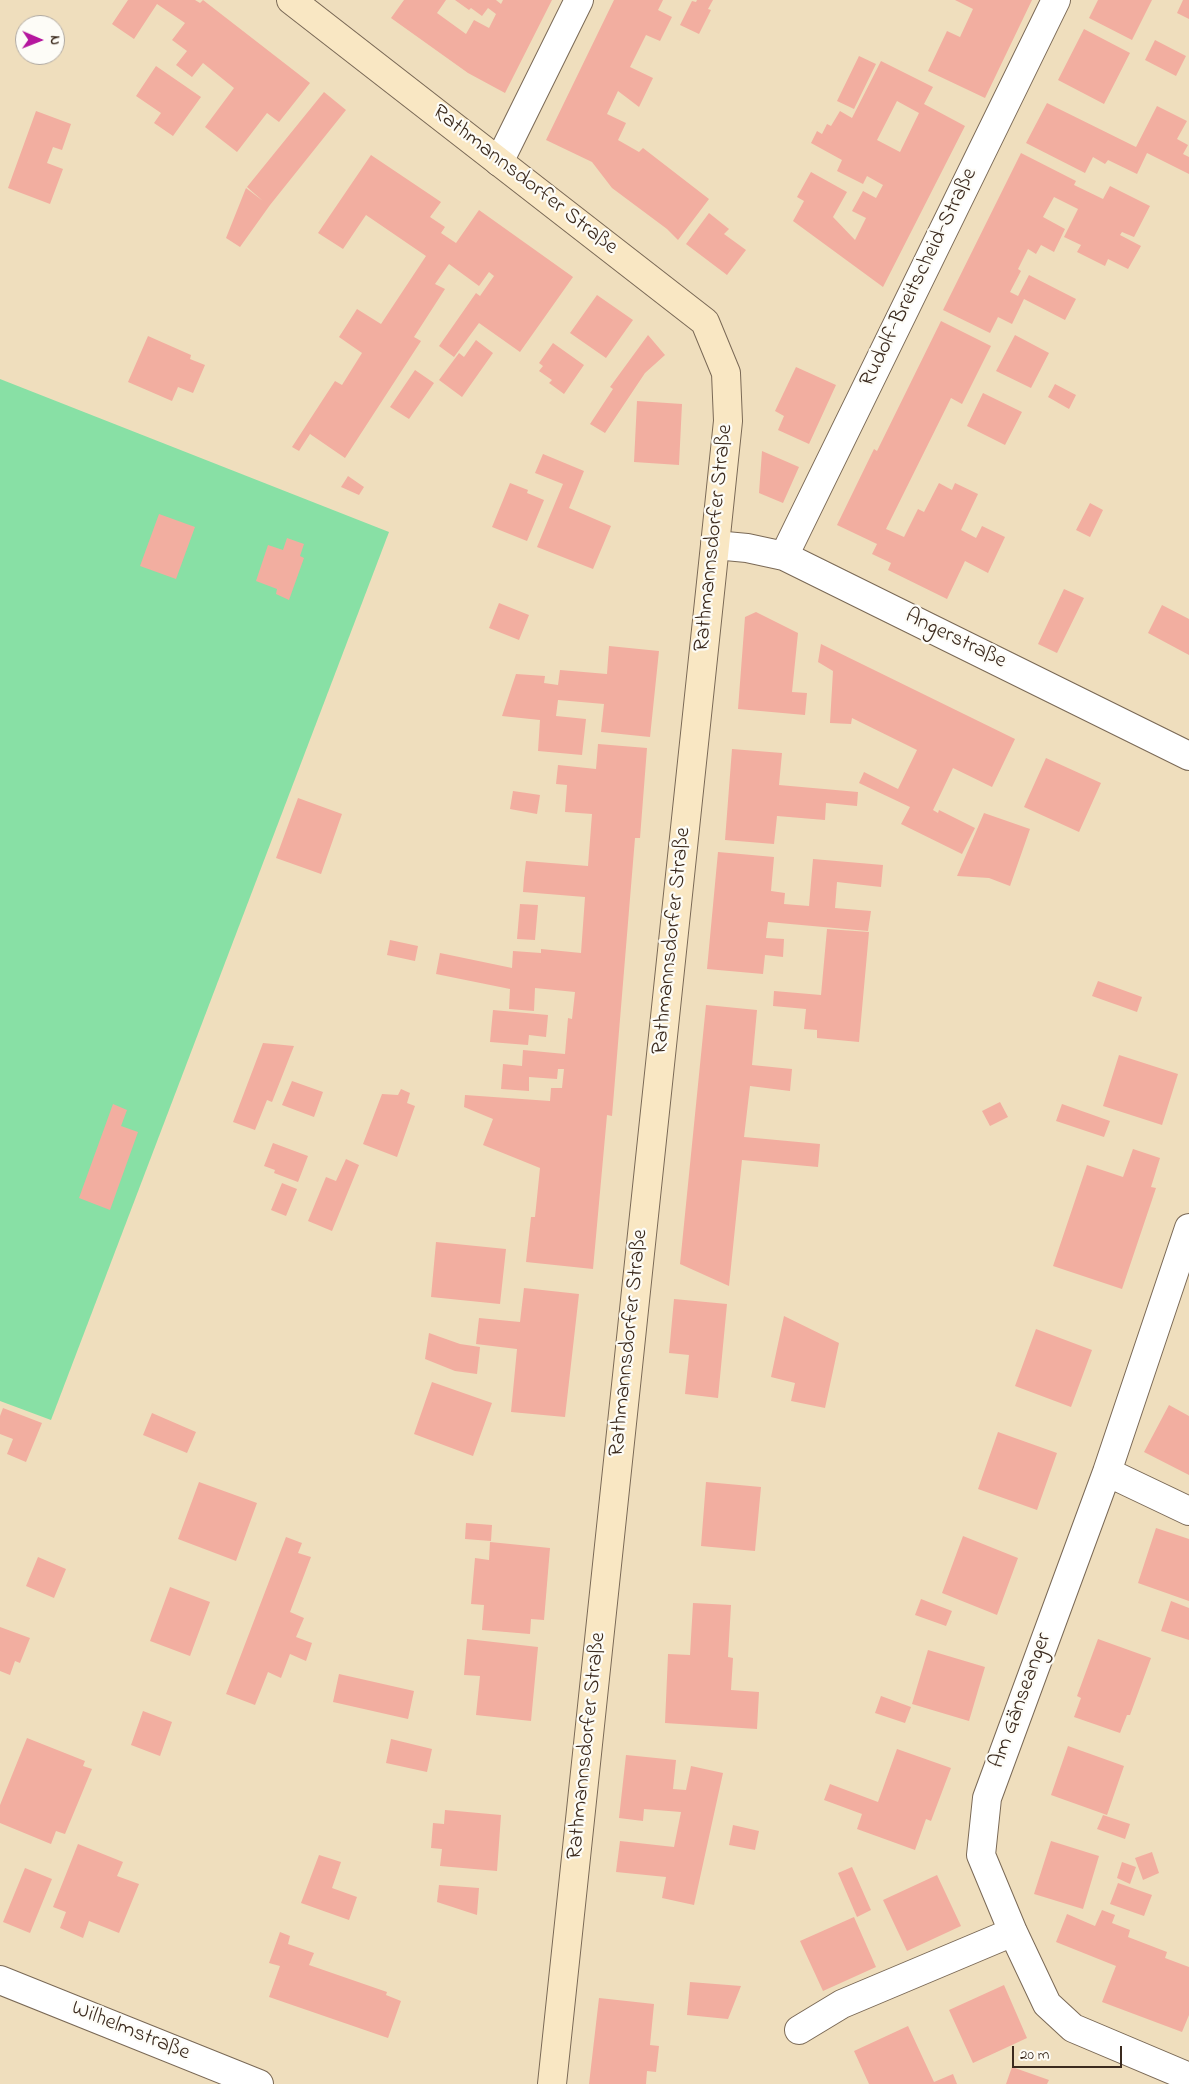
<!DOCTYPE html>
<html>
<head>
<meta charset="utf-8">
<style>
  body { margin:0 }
  #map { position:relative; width:1189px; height:2084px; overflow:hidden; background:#efdebd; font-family:"Indie Flower",sans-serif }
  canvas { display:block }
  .north { position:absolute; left:15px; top:15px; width:50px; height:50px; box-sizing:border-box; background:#fdfcf7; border:1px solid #afa8a0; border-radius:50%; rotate:91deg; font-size:14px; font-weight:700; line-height:20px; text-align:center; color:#3b2a1e }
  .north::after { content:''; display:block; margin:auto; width:18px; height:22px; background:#b5179e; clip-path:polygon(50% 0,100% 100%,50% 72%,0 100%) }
  .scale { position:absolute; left:1012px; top:2046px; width:110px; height:22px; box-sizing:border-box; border:2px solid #3b2a1e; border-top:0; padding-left:6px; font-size:15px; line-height:18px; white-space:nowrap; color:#3b2a1e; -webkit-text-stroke:4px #fdfcf7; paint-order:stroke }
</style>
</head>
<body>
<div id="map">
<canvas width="1189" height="2084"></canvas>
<div class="north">N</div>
<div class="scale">20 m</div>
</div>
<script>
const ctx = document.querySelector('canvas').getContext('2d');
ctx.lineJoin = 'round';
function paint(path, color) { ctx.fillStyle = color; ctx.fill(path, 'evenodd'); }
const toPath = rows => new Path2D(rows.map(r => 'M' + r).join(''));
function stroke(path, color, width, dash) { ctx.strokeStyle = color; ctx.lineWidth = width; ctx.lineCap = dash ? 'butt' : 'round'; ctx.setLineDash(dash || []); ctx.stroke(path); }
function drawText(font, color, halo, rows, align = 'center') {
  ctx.font = font + ' "Indie Flower",sans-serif'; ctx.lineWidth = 4.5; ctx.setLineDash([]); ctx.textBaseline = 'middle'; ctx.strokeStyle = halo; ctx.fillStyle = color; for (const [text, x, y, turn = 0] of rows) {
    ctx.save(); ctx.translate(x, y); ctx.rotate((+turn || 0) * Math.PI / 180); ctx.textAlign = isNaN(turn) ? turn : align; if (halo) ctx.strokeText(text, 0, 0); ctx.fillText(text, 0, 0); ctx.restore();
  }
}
const green = toPath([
  [0,379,389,532,51,1420,0,1401]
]);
const building = toPath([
  [128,0,195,0,200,3,203,0,310,83,279,122,267,113,237,152,205,127,234,88,203,63,192,77,176,65,187,51,172,40,185,23,157,4,134,39,112,24],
  [404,0,446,0,437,13,466,34,474,20,489,28,496,14,488,8,482,16,471,8,469,10,455,0,496,0,501,4,503,0,552,0,505,93,468,73,391,18],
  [614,0,663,0,658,10,672,17,660,41,646,35,630,67,653,78,639,107,618,91,607,114,626,123,618,140,639,152,643,148,709,199,678,240,667,229,612,188,592,162,546,140],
  [697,0,713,0,708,9,711,10,699,34,680,25,692,1,696,2],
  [955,0,1032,0,985,98,928,71,947,31,960,37,973,9],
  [1098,0,1152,0,1132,40,1089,18],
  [1183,0,1189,0,1189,19,1177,13],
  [1084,29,1130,53,1104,104,1058,80],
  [1155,40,1186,56,1176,76,1145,60],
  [859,56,876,64,854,109,837,101],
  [881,61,933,87,924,104,965,126,883,287,793,221,804,201,797,197,811,172,847,192,833,217,855,240,866,218,852,211,863,191,876,198,883,185,867,176,863,184,837,171,842,160,811,143,817,131,822,134,827,124,831,126,840,111,852,118],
  [897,101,919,113,900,152,877,140],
  [156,66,201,97,173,136,154,123,161,113,136,96],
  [324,92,346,110,270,205,240,247,226,238,246,188,263,201,247,187],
  [1047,103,1136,147,1157,106,1187,121,1177,139,1188,145,1183,154,1189,157,1189,174,1147,153,1137,174,1108,160,1105,164,1093,157,1085,173,1026,143],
  [36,111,71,124,62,150,53,147,47,163,63,169,50,204,8,188],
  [1021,153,1076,181,1074,185,1103,199,1110,186,1150,206,1134,237,1122,232,1120,235,1141,246,1128,269,1108,259,1105,266,1077,252,1081,245,1064,237,1078,209,1054,197,1043,217,1065,229,1054,252,1041,245,1036,254,1028,249,1018,269,1021,271,1010,292,1018,296,1029,275,1076,299,1065,320,1024,299,1012,324,998,317,990,333,943,310],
  [371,155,441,202,430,217,445,227,441,233,456,243,479,210,573,277,520,352,479,323,454,357,439,346,476,293,480,296,494,276,489,272,479,286,449,264,435,284,445,289,414,337,421,341,345,458,310,434,299,451,292,447,335,381,342,385,362,353,339,337,357,309,381,324,426,256,366,215,343,249,318,233],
  [709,213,729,229,724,234,746,250,727,275,686,244],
  [597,295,633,320,606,358,570,333],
  [941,321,991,346,962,404,951,398,886,529,904,537,918,509,924,512,939,483,952,490,955,483,978,494,961,530,976,538,982,526,1005,537,988,573,965,561,947,599,888,570,891,563,872,554,877,544,837,525,874,449,877,451],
  [648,335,665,355,645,373,605,433,590,424,613,389,610,387],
  [1015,335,1049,353,1031,388,996,371],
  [148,336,191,355,190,359,205,365,193,393,178,387,172,401,128,382],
  [476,340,493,353,462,397,439,380,459,353,464,357],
  [553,343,584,365,564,394,549,383,552,380,539,371,543,366,539,363],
  [796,367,836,385,809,444,778,430,784,416,775,411],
  [415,370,434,383,409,419,390,407],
  [1055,384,1076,395,1069,409,1048,397],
  [983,393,1022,412,1005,445,967,426],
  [637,401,682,404,679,465,634,462],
  [762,451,799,467,783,503,759,493],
  [543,454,584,471,569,508,611,526,593,569,537,547,563,484,535,473],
  [348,476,364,487,359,495,341,487],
  [510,483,528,490,527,493,544,500,527,541,492,527],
  [1090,503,1103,510,1090,537,1076,530],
  [159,514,195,527,176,579,140,566],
  [287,538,304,544,300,556,304,558,289,600,276,594,277,589,256,581,268,545,283,550],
  [1064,589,1084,598,1057,653,1038,644],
  [499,603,529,615,519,640,489,628],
  [1162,605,1189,619,1189,655,1148,633],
  [756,612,798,633,792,692,807,693,805,715,738,709,745,617],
  [821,644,1015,739,992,787,953,768,933,810,938,813,939,810,975,828,962,854,901,824,910,807,859,783,864,772,898,789,917,750,852,718,851,724,830,723,833,671,818,662],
  [609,646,659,651,650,737,601,732,604,704,558,700,556,716,586,719,582,755,538,751,540,720,502,716,516,674,545,676,544,683,558,685,560,670,607,674],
  [598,744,647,748,640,838,635,838,612,1116,607,1115,593,1269,526,1262,531,1217,535,1217,540,1168,483,1145,493,1119,464,1107,465,1095,550,1101,551,1088,562,1088,564,1069,558,1069,557,1079,529,1077,529,1091,501,1089,503,1064,522,1066,523,1050,565,1054,568,1018,572,1019,575,992,535,988,534,1011,509,1009,510,989,436,974,440,953,512,968,513,951,541,953,541,949,581,953,585,897,523,892,524,878,526,861,588,866,592,814,565,812,567,785,556,784,558,765,596,769],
  [732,749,782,753,779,785,858,792,857,806,826,803,825,820,777,816,774,844,725,840],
  [1046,758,1101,783,1079,832,1024,807],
  [513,791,540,795,537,814,510,809],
  [298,798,342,814,321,874,276,858],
  [984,813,1030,829,1010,886,989,878,957,876],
  [718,852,774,857,771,891,785,893,784,904,809,906,813,859,883,865,881,887,837,882,835,908,871,911,868,931,768,922,766,938,784,939,783,957,765,955,763,974,707,969],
  [520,904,538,905,535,940,517,939],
  [827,929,869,932,859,1042,817,1038,817,1030,804,1029,806,1009,773,1006,774,991,821,995],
  [390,940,418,946,415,961,387,955],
  [1098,981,1142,997,1137,1012,1092,996],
  [706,1005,757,1010,752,1065,792,1069,790,1091,750,1086,744,1137,820,1144,818,1167,742,1160,729,1286,680,1264],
  [493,1010,548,1015,546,1037,529,1035,528,1045,490,1042],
  [263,1043,294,1046,272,1102,267,1100,255,1130,233,1122],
  [1119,1055,1178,1074,1162,1125,1103,1106],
  [292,1081,323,1092,314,1117,282,1105],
  [401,1089,410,1093,407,1103,415,1106,397,1157,363,1144,382,1094,398,1095],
  [1000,1102,1008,1117,990,1126,982,1111],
  [113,1104,127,1110,121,1126,138,1132,110,1210,79,1198],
  [1062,1104,1110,1121,1104,1137,1056,1121],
  [273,1143,308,1156,298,1182,274,1173,275,1170,264,1166],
  [1133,1149,1160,1158,1151,1187,1156,1188,1122,1289,1053,1266,1087,1165,1123,1177],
  [346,1159,359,1165,332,1231,308,1221,326,1177,336,1181],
  [282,1183,297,1189,286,1216,271,1210],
  [436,1242,506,1249,500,1304,431,1297],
  [524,1288,579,1294,565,1417,511,1412,517,1349,476,1344,479,1318,520,1322],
  [674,1299,727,1304,718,1398,685,1394,689,1355,669,1353],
  [784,1316,839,1343,825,1408,791,1401,795,1383,771,1377],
  [1036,1329,1092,1350,1071,1407,1015,1386],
  [429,1333,460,1344,480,1347,477,1374,455,1371,425,1359],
  [432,1382,492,1403,473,1456,414,1434],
  [1169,1405,1189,1416,1189,1475,1144,1452],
  [3,1408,42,1423,26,1462,7,1454,13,1439,0,1434,0,1416],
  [152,1413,196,1432,187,1453,143,1435],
  [998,1432,1057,1453,1037,1510,978,1489],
  [199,1482,257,1503,236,1561,178,1539],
  [706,1482,761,1487,755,1551,701,1546],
  [466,1523,492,1525,491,1541,465,1539],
  [1156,1528,1189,1539,1189,1601,1138,1583],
  [963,1536,1018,1558,997,1615,942,1593],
  [286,1537,302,1543,298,1553,311,1557,290,1612,304,1618,296,1637,312,1643,306,1661,290,1654,281,1678,268,1672,255,1705,226,1694],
  [490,1542,550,1548,544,1620,531,1619,530,1634,482,1630,484,1605,471,1604,475,1558,489,1560],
  [38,1557,66,1569,54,1598,26,1586],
  [170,1587,210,1602,190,1656,150,1641],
  [921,1599,952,1611,946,1626,915,1615],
  [1171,1601,1189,1608,1189,1640,1161,1631],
  [693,1603,731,1605,728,1657,733,1658,731,1690,759,1692,757,1729,665,1723,668,1654,690,1655],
  [0,1627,30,1638,20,1663,15,1661,10,1675,0,1671],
  [467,1639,538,1647,531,1721,476,1715,480,1676,464,1675],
  [1098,1639,1151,1658,1130,1715,1127,1715,1120,1733,1074,1717,1081,1698,1077,1696],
  [928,1650,985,1667,969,1721,912,1704],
  [339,1674,414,1691,408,1719,333,1702],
  [881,1696,911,1707,905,1723,875,1713],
  [143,1711,172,1722,160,1756,131,1745],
  [27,1738,85,1761,83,1766,92,1769,65,1834,56,1831,51,1844,0,1823,0,1805],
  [391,1739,432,1749,427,1772,386,1763],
  [1068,1746,1124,1766,1107,1815,1051,1795],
  [897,1749,951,1768,931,1821,926,1819,915,1850,857,1829,862,1814,824,1800,830,1784,878,1802],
  [626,1755,676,1760,673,1789,686,1790,691,1766,723,1773,694,1905,662,1898,666,1877,616,1872,620,1841,674,1847,681,1812,644,1809,643,1821,619,1818],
  [445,1810,501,1815,497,1871,440,1866,442,1849,431,1848,433,1823,444,1824],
  [1103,1815,1130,1824,1125,1839,1097,1829],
  [733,1825,759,1831,755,1850,729,1845],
  [1051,1841,1099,1856,1083,1909,1034,1894],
  [78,1844,123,1862,117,1876,139,1884,119,1933,89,1921,83,1938,60,1928,66,1912,53,1907],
  [1152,1852,1159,1873,1143,1880,1135,1858],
  [319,1855,341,1862,332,1888,357,1897,349,1920,301,1903],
  [1122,1862,1136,1867,1130,1884,1117,1878],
  [852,1867,871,1910,857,1917,838,1873],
  [25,1868,52,1879,30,1933,3,1922],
  [937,1875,961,1926,907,1951,883,1900],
  [1118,1883,1152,1895,1144,1916,1110,1904],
  [439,1885,479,1888,477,1915,437,1902],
  [1102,1910,1115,1915,1112,1923,1130,1930,1128,1937,1167,1952,1165,1958,1189,1967,1189,2015,1182,2032,1102,2002,1116,1966,1056,1942,1067,1914,1095,1926],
  [854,1917,876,1967,823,1991,800,1941],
  [280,1932,290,1936,288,1944,314,1953,309,1965,387,1992,386,1995,401,2001,388,2038,269,1997,280,1966,269,1963],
  [690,1982,741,1986,728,2019,687,2015],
  [1004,1985,1027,2038,973,2063,949,2010],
  [599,1998,654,2004,650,2045,659,2046,656,2072,647,2071,646,2084,589,2084],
  [908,2026,934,2082,953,2074,957,2084,869,2084,854,2051],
  [1012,2067,1049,2080,1047,2084,1006,2084]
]);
const street = toPath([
  [499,162,579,0],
  [715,545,747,548,784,556,1189,756],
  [784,556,1056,0],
  [1189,1228,1107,1472,987,1798,981,1855,1013,1932,1047,2004,1073,2028,1189,2077],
  [1107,1472,1189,1511],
  [0,1980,259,2084],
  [799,2030,842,2004,1013,1932]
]);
const secondary = toPath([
  [291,0,705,322,726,373,728,421,715,545,552,2084]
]);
const streetNames = [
  ["Rathmannsdorfer Straße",524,181,38],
  ["Rudolf-Breitscheid-Straße",920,278,-64],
  ["Rathmannsdorfer Straße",715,538,-84],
  ["Angerstraße",955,640,26],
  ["Rathmannsdorfer Straße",673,941,-84],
  ["Rathmannsdorfer Straße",630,1343,-84],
  ["Am Gänseanger",1022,1701,-70],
  ["Rathmannsdorfer Straße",588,1746,-84],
  ["Wilhelmstraße",130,2032,22]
];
paint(green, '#88e0a5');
paint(building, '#f2aea0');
stroke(street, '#7a6956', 30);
stroke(secondary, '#7a6956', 30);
stroke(street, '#fff', 28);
stroke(secondary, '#f9e7c3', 28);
drawText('22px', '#3b2a1e', '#fdfcf7', streetNames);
</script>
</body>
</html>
